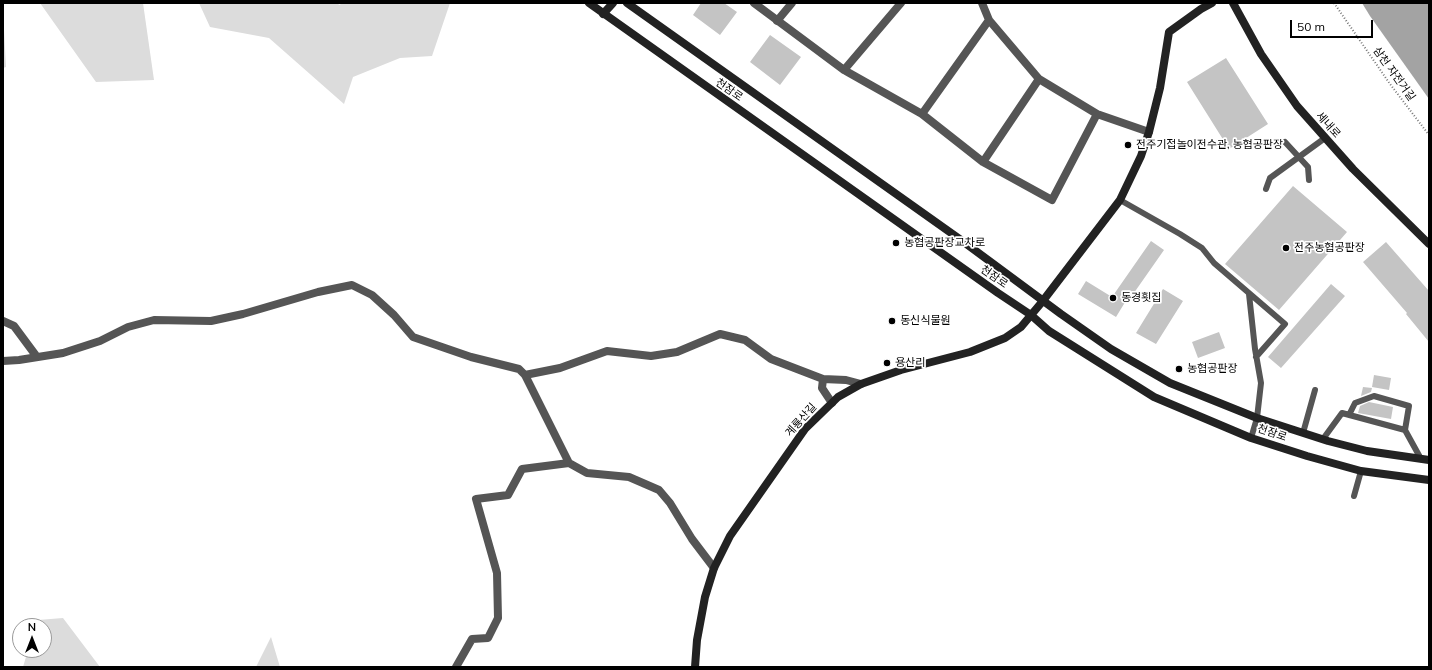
<!DOCTYPE html>
<html>
<head>
<meta charset="utf-8">
<style>
  body { margin:0 }
  #map { position:relative; width:1432px; height:670px; overflow:hidden; background:#fff; font-family:Mulish,sans-serif }
  canvas { display:block }
  .frame { position:absolute; inset:0; border:4px solid #000; pointer-events:none }
  .north { position:absolute; left:12px; top:618px; width:40px; height:40px; box-sizing:border-box; background:#fff; border:1px solid #999; border-radius:50%; rotate:0deg; font-size:11px; font-weight:700; line-height:16px; text-align:center; color:#000 }
  .north::after { content:''; display:block; margin:auto; width:14px; height:18px; background:#000; clip-path:polygon(50% 0,100% 100%,50% 72%,0 100%) }
  .scale { position:absolute; left:1290px; top:20px; width:83px; height:18px; box-sizing:border-box; border:2px solid #000; border-top:0; padding-left:5px; font-size:12px; line-height:14px; white-space:nowrap; color:#000; -webkit-text-stroke:3px #fff; paint-order:stroke }
</style>
</head>
<body>
<div id="map">
<canvas width="1432" height="670"></canvas>
<div class="frame"></div>
<div class="north">N</div>
<div class="scale">50 m</div>
</div>
<script>
const ctx = document.querySelector('canvas').getContext('2d');
ctx.lineJoin = 'round';
function paint(path, color) { ctx.fillStyle = color; ctx.fill(path, 'evenodd'); }
const toPath = rows => new Path2D(rows.map(r => 'M' + r).join(''));
function stroke(path, color, width, dash) { ctx.strokeStyle = color; ctx.lineWidth = width; ctx.lineCap = dash ? 'butt' : 'round'; ctx.setLineDash(dash || []); ctx.stroke(path); }
function drawText(font, color, halo, rows, align = 'center') {
  ctx.font = font + ' Mulish,"Noto Sans KR",sans-serif'; ctx.lineWidth = 3.5; ctx.setLineDash([]); ctx.textBaseline = 'middle'; ctx.strokeStyle = halo; ctx.fillStyle = color; for (const [text, x, y, turn = 0] of rows) {
    ctx.save(); ctx.translate(x, y); ctx.rotate((+turn || 0) * Math.PI / 180); ctx.textAlign = isNaN(turn) ? turn : align; if (halo) ctx.strokeText(text, 0, 0); ctx.fillText(text, 0, 0); ctx.restore();
  }
}
const green = toPath([
  [40,3,143,3,154,80,96,82],
  [199,3,336,3,340,5,341,3,450,3,432,56,400,58,353,77,344,104,269,38,210,27],
  [3,11,6,67,3,68],
  [63,618,100,667,23,667,28,650,44,650,44,626,36,626,38,620],
  [271,637,280,667,256,667]
]);
const water = toPath([
  [1362,3,1429,3,1429,99,1370,16]
]);
const building = toPath([
  [701,3,724,3,737,12,720,35,693,15],
  [770,35,801,57,780,85,750,62],
  [1226,58,1268,124,1229,149,1187,82],
  [1293,186,1347,232,1279,310,1225,264],
  [1151,241,1164,250,1129,300,1127,299,1116,317,1078,294,1086,281,1112,297],
  [1386,242,1429,291,1429,342,1406,314,1407,313,1363,262],
  [1331,284,1345,296,1281,368,1268,357],
  [1163,289,1183,301,1156,344,1136,333],
  [1219,332,1225,348,1198,358,1192,342],
  [1374,375,1391,378,1389,390,1372,387],
  [1363,387,1372,388,1371,392,1361,396],
  [1369,402,1393,407,1391,419,1358,413,1360,406]
]);
const path = toPath([
  [1334,3,1390,84,1429,135]
]);
const lane = toPath([
  [1285,142,1308,167,1309,180],
  [1266,189,1270,178,1325,138],
  [1120,200,1180,234,1202,248,1214,263,1285,324,1256,357],
  [1249,294,1255,349,1261,383,1257,418,1251,438],
  [1349,415,1355,403,1374,396,1409,406,1405,430],
  [1303,433,1315,390],
  [1323,439,1342,413,1405,430,1421,459],
  [1354,496,1361,471]
]);
const street = toPath([
  [754,3,844,70,922,114,983,162,1052,200,1097,114],
  [982,3,989,20,1039,79,1097,114,1149,132],
  [777,21,792,3],
  [844,70,901,3],
  [922,114,989,20],
  [983,162,1039,79],
  [3,321,14,326,37,357],
  [3,361,19,360,63,353,100,341,128,327,154,320,211,321,243,314,318,292,352,285,372,295,394,315,413,337,471,357,519,369,525,375,569,463,587,473,629,477,659,490,670,503,692,539,714,568],
  [525,375,560,368,607,351,651,356,677,352,720,334,745,340,771,359,823,379,846,380,861,384],
  [823,379,822,388,832,403],
  [456,667,472,639,488,638,498,618,497,573,476,499,508,495,522,469,569,463]
]);
const secondary = toPath([
  [589,3,998,293,1031,315,1049,331,1154,397,1251,438,1307,456,1361,471,1429,480],
  [627,3,961,240,1061,314,1111,349,1170,383,1257,418,1328,441,1367,451,1429,460],
  [1233,3,1261,54,1297,106,1353,169,1429,244],
  [603,14,613,3],
  [695,667,697,640,705,597,714,568,730,536,805,429,838,397,861,384,901,370,970,352,1005,338,1021,327,1042,302,1120,200,1141,156,1149,132,1160,88,1169,32,1201,9,1212,3]
]);
const markers = [
  [1128,145,4,"#000"],
  [896,243,4,"#000"],
  [1286,248,4,"#000"],
  [1113,298,4,"#000"],
  [892,321,4,"#000"],
  [887,363,4,"#000"],
  [1179,369,4,"#000"]
];
const streetNames = [
  ["삼천 자전거길",1394,74,54],
  ["천잠로",729,90,35],
  ["세내로",1328,125,48],
  ["천잠로",994,277,35],
  ["계룡산길",801,420,-48],
  ["천잠로",1272,433,19]
];
const poiNames = [
  ["전주기접놀이전수관, 농협공판장",1136,145],
  ["농협공판장교차로",904,243],
  ["전주농협공판장",1294,248],
  ["동경횟집",1121,298],
  ["동신식물원",900,321],
  ["용산리",895,363],
  ["농협공판장",1187,369]
];
paint(green, '#dcdcdc');
paint(water, '#a3a3a3');
paint(building, '#c4c4c4');
stroke(path, '#777', 2, [1, 2]);
stroke(lane, '#555', 6);
stroke(street, '#555', 8);
stroke(secondary, '#222', 8);
for (const [x, y, r, color] of markers) { const dot = new Path2D(); dot.arc(x, y, r, 0, 2 * Math.PI); ctx.fillStyle = color; ctx.fill(dot); stroke(dot, '#fff', 1.5); }
drawText('11px', '#000', '#fff', streetNames);
drawText('11px', '#000', '#fff', poiNames, 'left');
</script>
</body>
</html>
